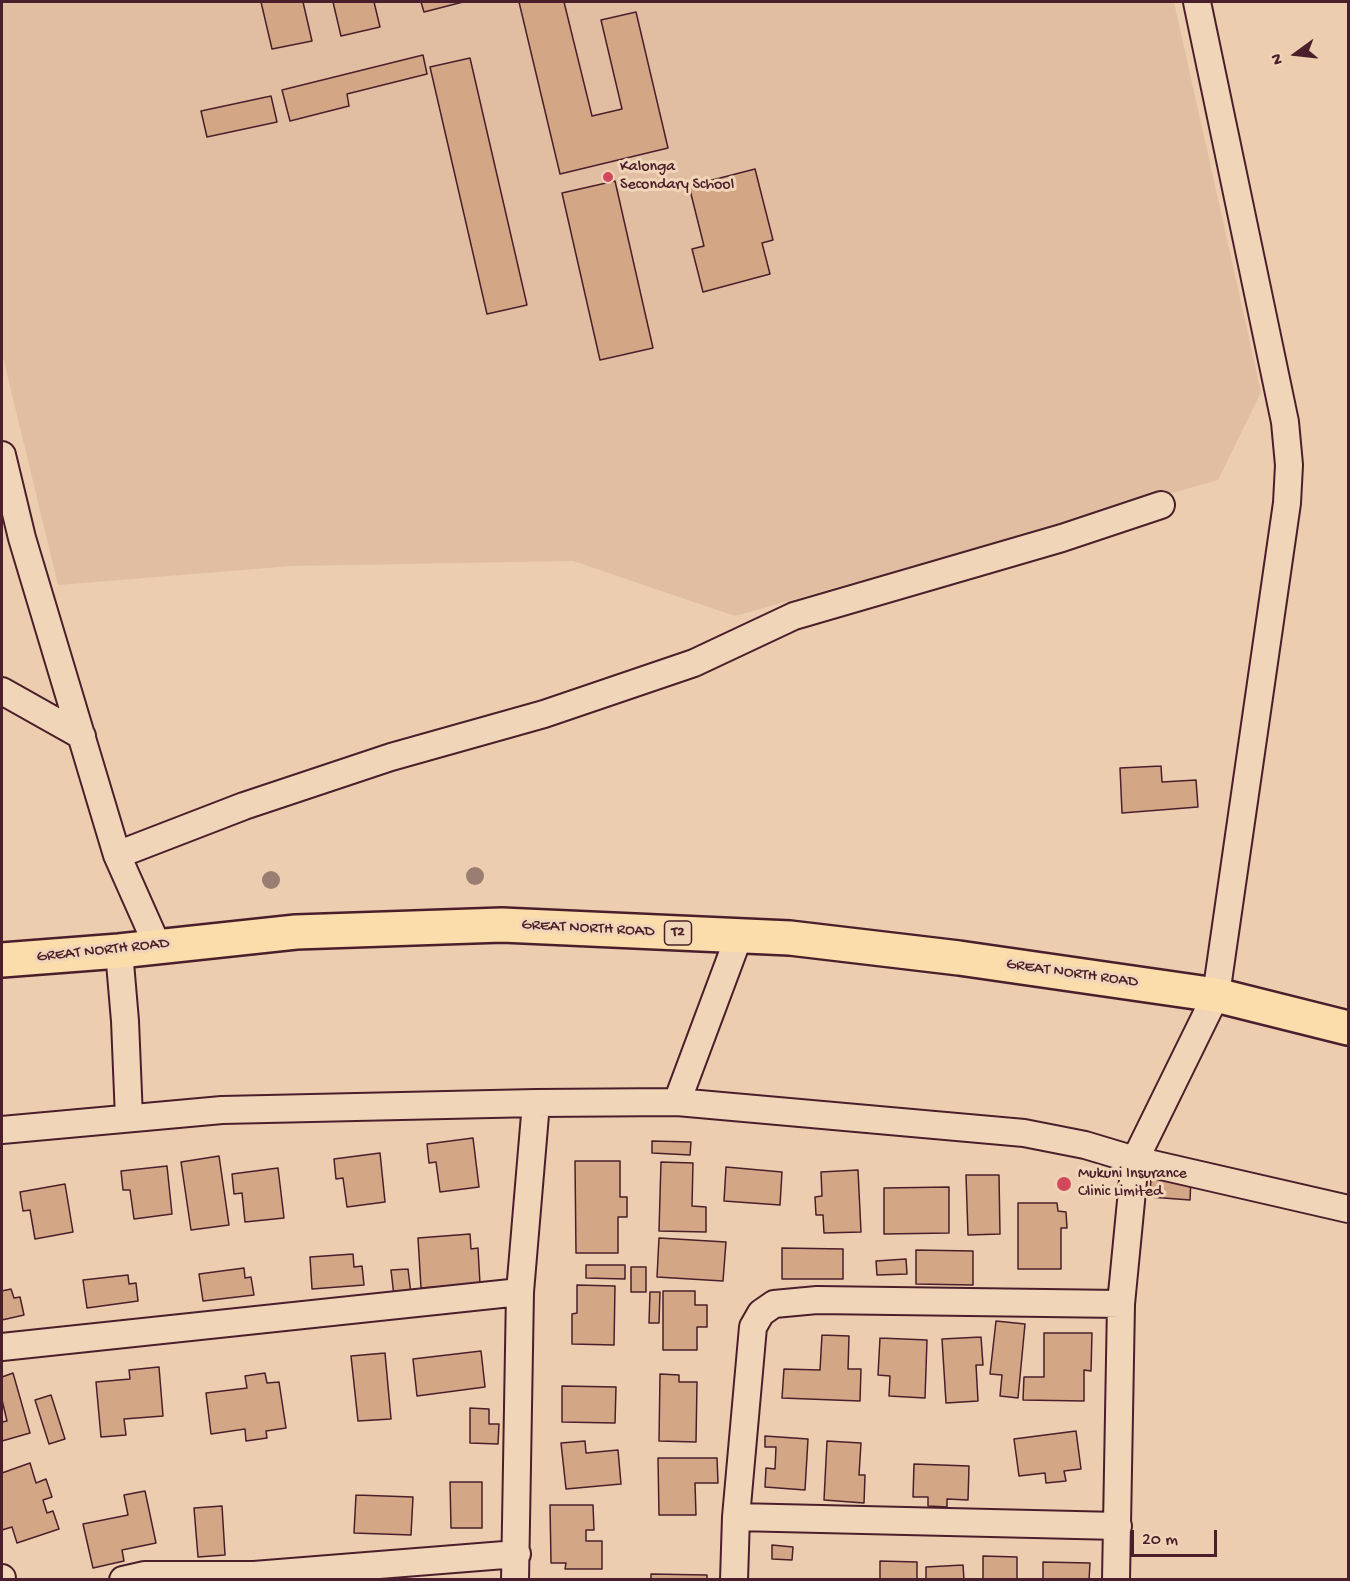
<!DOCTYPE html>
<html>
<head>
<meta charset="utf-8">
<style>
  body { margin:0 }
  #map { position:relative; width:1350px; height:1581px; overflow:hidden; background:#eccdaf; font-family:"Gochi Hand",sans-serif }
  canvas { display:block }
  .frame { position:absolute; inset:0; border:3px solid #4a1f2b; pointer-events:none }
  .north { position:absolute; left:1266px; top:24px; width:60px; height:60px; -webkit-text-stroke:4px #f1d5b8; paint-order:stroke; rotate:255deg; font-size:16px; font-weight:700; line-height:24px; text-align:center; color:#4a1f2b }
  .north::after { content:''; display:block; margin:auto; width:21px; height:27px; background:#4a1f2b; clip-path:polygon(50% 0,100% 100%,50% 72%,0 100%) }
  .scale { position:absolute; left:1131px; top:1530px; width:86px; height:27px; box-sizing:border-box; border:3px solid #4a1f2b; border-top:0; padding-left:8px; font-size:18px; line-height:21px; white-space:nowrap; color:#4a1f2b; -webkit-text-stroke:4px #f1d5b8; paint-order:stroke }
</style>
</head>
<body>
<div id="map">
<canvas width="1350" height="1581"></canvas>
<div class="frame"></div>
<div class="north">N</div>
<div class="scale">20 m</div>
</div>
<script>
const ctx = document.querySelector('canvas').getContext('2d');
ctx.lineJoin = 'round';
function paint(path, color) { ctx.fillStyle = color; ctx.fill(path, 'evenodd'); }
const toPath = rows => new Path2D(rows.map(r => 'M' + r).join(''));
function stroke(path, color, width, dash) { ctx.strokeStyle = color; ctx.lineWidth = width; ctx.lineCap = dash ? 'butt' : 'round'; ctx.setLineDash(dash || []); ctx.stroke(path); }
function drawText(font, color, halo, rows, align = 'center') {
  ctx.font = font + ' "Gochi Hand",sans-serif'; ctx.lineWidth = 6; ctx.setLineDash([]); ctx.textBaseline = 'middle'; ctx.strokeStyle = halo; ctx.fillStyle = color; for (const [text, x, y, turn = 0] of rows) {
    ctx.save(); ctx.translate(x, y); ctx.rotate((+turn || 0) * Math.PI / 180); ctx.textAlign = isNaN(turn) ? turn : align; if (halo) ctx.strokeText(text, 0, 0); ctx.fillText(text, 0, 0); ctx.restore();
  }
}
const built = toPath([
  [2,2,1174,2,1261,392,1218,480,735,616,573,561,292,566,58,585,2,353]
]);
const building = toPath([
  [261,2,303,2,312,41,272,49,261,2],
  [333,2,374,2,380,27,341,36,333,2],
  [421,2,463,2,424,12,421,2],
  [519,2,564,2,592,116,622,109,601,20,636,12,668,148,560,174,519,2],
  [423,55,427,74,347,94,349,106,290,121,282,90,423,55],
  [470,58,527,305,487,314,430,67,470,58],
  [271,96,277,122,207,137,201,111,271,96],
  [755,169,773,240,762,243,770,274,703,292,692,249,704,246,689,186,755,169],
  [615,181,653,348,600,360,562,193,615,181],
  [1161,766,1162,782,1196,780,1198,807,1122,813,1120,768,1161,766],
  [473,1138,479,1187,440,1192,436,1162,429,1163,427,1144,473,1138],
  [652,1141,691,1142,690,1155,652,1153,652,1141],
  [380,1153,385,1202,347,1207,343,1178,336,1179,334,1159,380,1153],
  [219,1156,229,1225,191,1230,181,1162,219,1156],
  [575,1161,620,1161,620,1197,627,1197,627,1217,618,1217,618,1253,576,1253,575,1161],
  [661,1162,693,1163,692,1206,706,1207,706,1232,659,1231,661,1162],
  [167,1166,172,1214,134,1219,130,1190,123,1190,121,1171,167,1166],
  [726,1167,782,1172,780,1205,724,1201,726,1167],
  [278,1168,284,1218,245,1222,242,1193,234,1194,232,1174,278,1168],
  [858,1170,861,1232,824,1233,823,1215,816,1215,815,1197,822,1196,821,1172,858,1170],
  [966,1175,999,1175,1000,1234,968,1235,966,1175],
  [1151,1176,1191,1178,1190,1200,1150,1197,1151,1176],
  [65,1184,73,1232,35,1239,30,1210,23,1211,20,1192,65,1184],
  [949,1187,949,1233,884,1234,884,1188,949,1187],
  [1018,1203,1057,1203,1058,1211,1066,1212,1067,1228,1061,1228,1061,1269,1018,1269,1018,1203],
  [470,1234,471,1249,478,1248,480,1284,421,1288,418,1238,470,1234],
  [659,1238,726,1242,723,1281,657,1277,659,1238],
  [782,1248,843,1249,843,1279,782,1279,782,1248],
  [916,1250,973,1251,973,1285,916,1284,916,1250],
  [353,1254,354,1267,362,1266,364,1285,312,1289,310,1257,353,1254],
  [906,1259,907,1274,877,1275,876,1261,906,1259],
  [586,1265,625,1265,625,1279,586,1278,586,1265],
  [631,1267,646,1267,646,1292,631,1292,631,1267],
  [244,1268,245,1278,251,1277,254,1295,203,1301,199,1274,244,1268],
  [408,1269,411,1294,394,1296,391,1270,408,1269],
  [128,1275,129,1284,136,1283,138,1301,87,1308,83,1280,128,1275],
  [577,1285,615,1286,614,1345,572,1344,572,1314,577,1313,577,1285],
  [11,1289,14,1298,20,1297,24,1315,2,1320,2,1291,11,1289],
  [663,1291,695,1291,695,1305,707,1305,707,1327,697,1327,697,1350,663,1350,663,1291],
  [650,1292,660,1292,659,1323,649,1323,650,1292],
  [996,1321,1025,1324,1018,1398,1000,1396,1002,1375,990,1374,996,1321],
  [1044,1333,1092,1333,1091,1371,1084,1370,1084,1401,1023,1400,1024,1377,1044,1377,1044,1333],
  [822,1335,849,1336,848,1369,861,1369,860,1401,782,1398,784,1369,820,1370,822,1335],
  [981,1337,983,1365,976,1365,978,1401,946,1403,942,1339,981,1337],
  [880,1338,927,1340,925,1398,889,1396,890,1376,878,1375,880,1338],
  [481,1351,485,1387,417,1396,413,1359,481,1351],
  [385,1353,391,1419,358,1421,351,1356,385,1353],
  [159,1367,163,1416,124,1419,126,1435,101,1437,96,1382,130,1379,129,1370,159,1367],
  [13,1373,30,1433,2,1441,2,1422,7,1421,2,1400,2,1377,13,1373],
  [265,1373,267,1383,279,1382,286,1428,266,1431,267,1438,246,1441,245,1429,211,1434,206,1393,247,1388,245,1376,265,1373],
  [660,1374,679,1375,679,1382,697,1382,696,1442,659,1441,660,1374],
  [562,1386,616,1387,615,1423,562,1422,562,1386],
  [51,1395,65,1439,49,1444,35,1400,51,1395],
  [470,1408,489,1409,489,1424,499,1424,498,1444,470,1443,470,1408],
  [1076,1431,1081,1469,1064,1471,1066,1481,1046,1483,1045,1473,1019,1476,1014,1439,1076,1431],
  [765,1436,808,1439,805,1490,765,1487,766,1468,775,1469,776,1447,765,1447,765,1436],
  [585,1441,586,1453,618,1450,621,1484,566,1489,561,1443,585,1441],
  [827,1441,861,1443,859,1475,865,1475,864,1503,824,1500,827,1441],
  [658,1458,717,1458,718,1483,695,1483,696,1515,659,1515,658,1458],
  [30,1463,36,1483,46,1479,52,1497,43,1500,47,1513,53,1511,59,1529,17,1543,12,1527,2,1530,2,1473,30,1463],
  [914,1464,969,1466,968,1500,947,1499,947,1507,928,1506,928,1497,913,1497,914,1464],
  [450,1482,482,1482,482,1528,451,1528,450,1482],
  [145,1491,156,1543,122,1550,124,1561,93,1568,83,1524,128,1515,124,1495,145,1491],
  [356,1495,413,1497,411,1535,354,1533,356,1495],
  [550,1505,593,1505,594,1530,586,1530,586,1541,602,1541,602,1569,565,1569,566,1563,551,1563,550,1505],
  [222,1506,225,1555,198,1557,194,1508,222,1506],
  [772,1545,793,1547,792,1560,772,1559,772,1545],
  [983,1556,1017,1557,1017,1580,983,1580,983,1556],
  [880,1561,917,1562,917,1580,880,1580,880,1561],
  [1043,1562,1090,1563,1089,1580,1043,1580,1043,1562],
  [963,1565,964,1580,926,1580,926,1567,963,1565],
  [651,1574,707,1575,707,1580,651,1580,651,1574]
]);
const minor = toPath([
  [2,455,22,538,117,855,157,945],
  [2,691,82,736],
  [117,855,244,806,391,757,544,714,694,663,794,616,1062,538,1161,505],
  [119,951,125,1021,129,1118],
  [677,1102,739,936],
  [2,1130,222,1110,536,1103,677,1102,1024,1133,1085,1145,1135,1160,1348,1209],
  [2,1347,520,1292],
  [736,1517,1118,1526],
  [2,1578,2,1580],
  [123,1580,145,1575,254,1575,517,1554],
  [515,1580,520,1292,536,1103],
  [734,1580,736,1517,753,1327,761,1313,774,1304,817,1300,1121,1304],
  [1116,1580,1121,1304,1135,1160,1216,995,1287,503,1289,465,1285,422,1197,2]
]);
const trunk = toPath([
  [2,960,119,951,296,932,502,925,790,938,959,958,1216,995,1348,1028]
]);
const trees = [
  [475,876],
  [271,880]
];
const markers = [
  [608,177,6,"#d1495b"],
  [1064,1184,8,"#d1495b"]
];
const shields = [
  [678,933,27]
];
const shieldNames = [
  ["T2",678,933]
];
const poiNames = [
  ["Kalonga",620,168],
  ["Secondary School",620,186],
  ["Mukuni Insurance",1078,1175],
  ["Clinic Limited",1078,1193]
];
const streetNames = [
  ["GREAT NORTH ROAD",588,929,3],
  ["GREAT NORTH ROAD",103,951,-6],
  ["GREAT NORTH ROAD",1072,974,8]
];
paint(built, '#e1bea1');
paint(building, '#d3a686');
stroke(building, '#4a1f2b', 1.5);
stroke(minor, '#4a1f2b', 30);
stroke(trunk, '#4a1f2b', 38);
stroke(minor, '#f1d5b8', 26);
stroke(trunk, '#faddab', 33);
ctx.fillStyle = '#9a7e71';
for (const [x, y] of trees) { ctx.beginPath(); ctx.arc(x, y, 9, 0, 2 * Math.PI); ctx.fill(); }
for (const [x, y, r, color] of markers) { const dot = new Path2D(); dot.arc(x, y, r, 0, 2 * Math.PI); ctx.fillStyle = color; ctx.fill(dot); stroke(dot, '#f1d5b8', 2); }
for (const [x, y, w] of shields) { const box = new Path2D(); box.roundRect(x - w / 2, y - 12, w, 24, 4.5); ctx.fillStyle = '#f1d5b8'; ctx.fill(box); stroke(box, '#4a1f2b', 1.5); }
drawText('bold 15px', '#4a1f2b', null, shieldNames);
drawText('16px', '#4a1f2b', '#f1d5b8', poiNames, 'left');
drawText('16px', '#4a1f2b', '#f1d5b8', streetNames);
</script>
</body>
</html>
